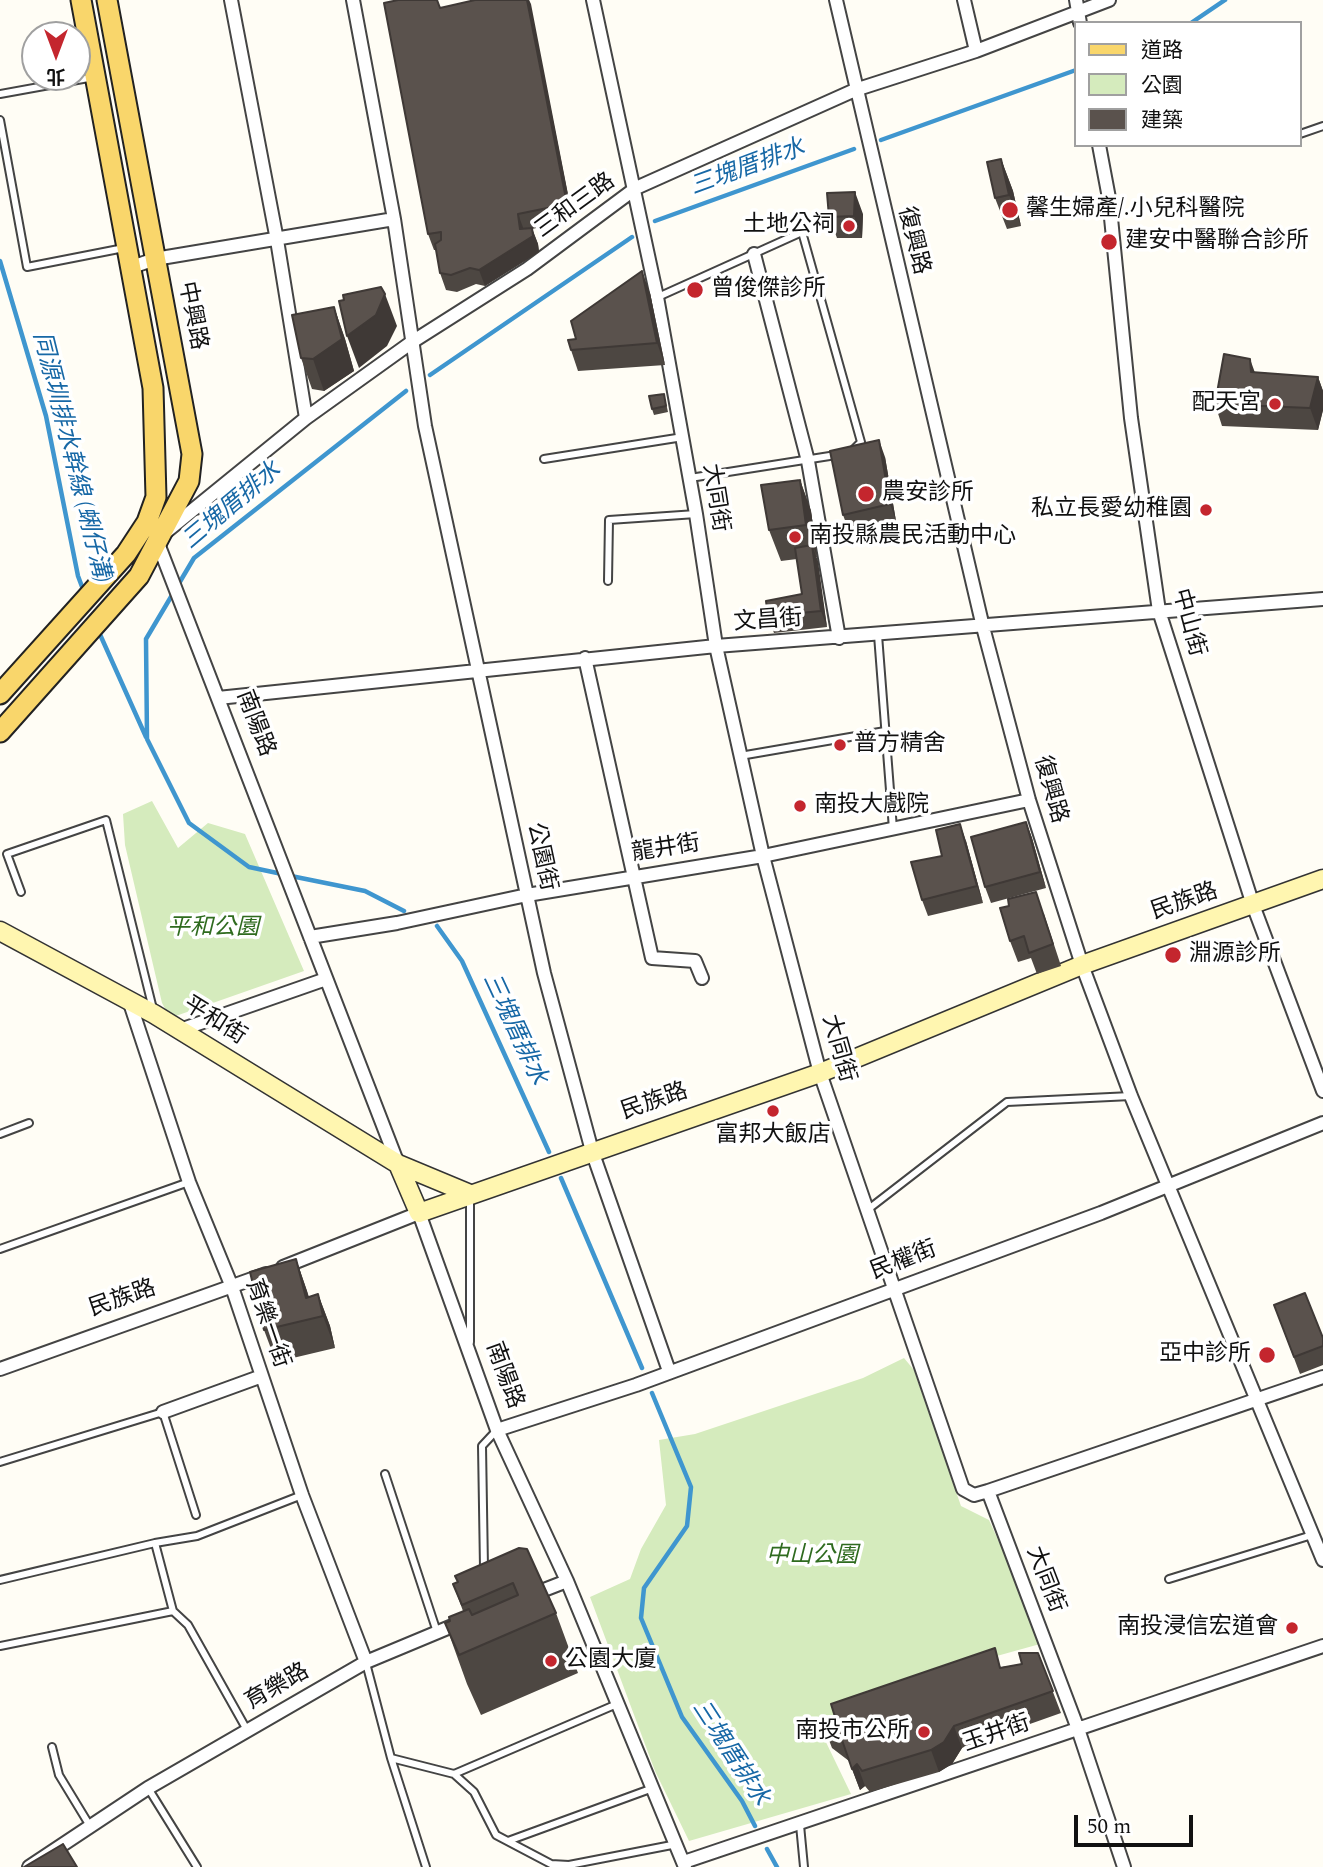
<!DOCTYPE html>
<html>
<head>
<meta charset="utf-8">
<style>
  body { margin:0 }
  #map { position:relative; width:1323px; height:1867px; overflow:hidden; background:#fffdf5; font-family:Spectral,"Noto Sans TC",serif }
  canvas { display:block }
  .legend { position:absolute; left:1074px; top:21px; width:228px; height:126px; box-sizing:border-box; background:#fff; border:2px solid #a0a0a0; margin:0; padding:9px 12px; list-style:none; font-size:21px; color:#111 }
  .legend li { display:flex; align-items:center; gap:14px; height:35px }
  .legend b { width:35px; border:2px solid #a0a0a0 }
  .north { position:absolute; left:21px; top:21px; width:70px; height:70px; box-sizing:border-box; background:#fff; border:2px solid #a0a0a0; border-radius:50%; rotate:180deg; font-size:19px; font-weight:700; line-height:28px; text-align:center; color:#111 }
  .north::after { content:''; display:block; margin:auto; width:24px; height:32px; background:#c4262e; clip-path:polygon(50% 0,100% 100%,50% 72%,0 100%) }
  .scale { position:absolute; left:1074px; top:1815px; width:119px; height:32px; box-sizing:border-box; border:4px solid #111; border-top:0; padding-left:9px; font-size:21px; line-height:24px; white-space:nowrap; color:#111; -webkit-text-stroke:5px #fff; paint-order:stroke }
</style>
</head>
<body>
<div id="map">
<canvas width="1323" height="1867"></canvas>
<ul class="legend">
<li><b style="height:9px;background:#f9d66b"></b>道路</li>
<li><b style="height:19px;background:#d5ebbd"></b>公園</li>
<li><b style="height:19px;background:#5a524d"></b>建築</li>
</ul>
<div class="north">北</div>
<div class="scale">50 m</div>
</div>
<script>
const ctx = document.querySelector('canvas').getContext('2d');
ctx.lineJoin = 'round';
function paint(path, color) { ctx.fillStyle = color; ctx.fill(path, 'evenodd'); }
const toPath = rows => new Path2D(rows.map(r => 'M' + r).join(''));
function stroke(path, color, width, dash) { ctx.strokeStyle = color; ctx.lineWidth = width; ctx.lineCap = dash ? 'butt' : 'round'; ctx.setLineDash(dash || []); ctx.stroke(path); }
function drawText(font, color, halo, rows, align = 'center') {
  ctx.font = font + ' Spectral,"Noto Sans TC",serif'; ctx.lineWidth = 7; ctx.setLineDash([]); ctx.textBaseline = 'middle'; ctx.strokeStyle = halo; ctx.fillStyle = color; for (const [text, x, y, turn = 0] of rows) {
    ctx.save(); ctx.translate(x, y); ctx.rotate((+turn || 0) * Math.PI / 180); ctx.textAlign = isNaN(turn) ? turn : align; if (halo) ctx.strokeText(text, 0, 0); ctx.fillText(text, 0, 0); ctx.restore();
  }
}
const green = toPath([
  [152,801,178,848,208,823,245,834,304,971,170,1018,162,1003,125,845,123,814],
  [904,1358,914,1370,961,1506,989,1520,1010,1566,1040,1644,950,1669,836,1711,823,1736,851,1794,689,1841,655,1771,590,1597,630,1579,641,1549,666,1505,659,1440,695,1434,863,1378]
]);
const stream = toPath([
  [1191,23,1225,0],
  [881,140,1076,70],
  [655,221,854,149],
  [0,261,46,416,78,576,84,592],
  [430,375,632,237],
  [98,630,146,737],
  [282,874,249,867,189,823,147,739,146,639,194,558,406,391],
  [291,876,365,891,404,911],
  [437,926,462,961,549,1152],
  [561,1178,642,1368],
  [652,1393,691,1487,687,1526,644,1588,641,1618,682,1717,742,1801,755,1826],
  [767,1849,777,1867]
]);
const service = toPath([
  [0,94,94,77],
  [0,120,27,267,124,248],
  [1300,134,1323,126],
  [658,297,802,232,861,442,853,450],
  [544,459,683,437],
  [690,478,836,455],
  [608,581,609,520,696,514],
  [878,635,893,829],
  [740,756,885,731],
  [21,892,7,854,106,820,153,1009],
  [0,1134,29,1123],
  [866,1211,1007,1102,1131,1096],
  [0,1249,189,1182],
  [470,1342,470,1199],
  [0,1462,163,1412,196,1515],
  [385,1474,437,1632],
  [155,1543,197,1536,302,1495],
  [484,1568,482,1446,496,1431],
  [1169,1579,1312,1535],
  [0,1580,155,1543,173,1611],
  [0,1646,173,1611,188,1625,247,1730],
  [366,1663,391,1758,426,1867],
  [52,1747,59,1775,90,1826],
  [391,1758,454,1774,474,1792,496,1835,551,1864,569,1865,677,1844],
  [454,1774,617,1704],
  [148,1788,197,1867],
  [800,1825,804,1867],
  [508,1841,653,1788]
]);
const minor = toPath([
  [231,0,277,240,306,418],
  [353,0,394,219,425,426,544,973,592,1151,669,1371],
  [593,0,657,297,696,514,716,646,763,856,820,1073,963,1489,974,1495,988,1491,1078,1729,1124,1867],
  [836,0,983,627,1029,800,1082,965,1131,1096,1323,1560],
  [964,0,976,51],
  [1076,0,1080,23],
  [1099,145,1109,198,1131,418,1159,611,1253,905,1323,1091],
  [754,254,808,461,839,638],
  [129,268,155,259,394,219],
  [167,531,306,418,412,342,527,269,636,188,855,90,976,51,1109,0],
  [157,541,398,1164],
  [585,658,652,958,695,961,702,978],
  [218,698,716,646,1323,599],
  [310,937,397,923,527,895,763,856,1029,800],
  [129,1000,189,1182,232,1287,302,1495,366,1662],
  [180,1030,326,979],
  [283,1267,419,1213,497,1430,567,1581,685,1867],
  [0,1369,266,1274],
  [163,1412,262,1376],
  [497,1430,636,1385,1101,1213,1323,1123],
  [988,1491,1323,1377],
  [531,1595,567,1581],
  [684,1862,1323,1646],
  [29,1867,148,1788,366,1662,462,1622]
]);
const secondary = toPath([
  [0,931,154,1014,398,1164,470,1194],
  [398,1164,419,1213,820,1073,1082,965,1323,879]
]);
const primary = toPath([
  [0,694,126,554,147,522,156,497,153,388,81,0],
  [0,732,139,576,189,481,192,454,107,0]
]);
const wall = toPath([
  [475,0,529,0,573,220,532,229,538,244,539,252,485,286,476,284,457,292,446,290,440,273,436,250,434,250,428,234,440,8],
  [1001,159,1013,191,1021,226,1007,229,995,198],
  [863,214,862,238,837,238,829,217],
  [650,293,665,365,578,371,571,350,576,339],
  [334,307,345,339,354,371,324,391,312,389,301,358],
  [1255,372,1318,377,1323,391,1323,410,1318,430,1222,426,1215,404],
  [664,394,668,412,654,415,652,409],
  [885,457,896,521,849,531,843,515],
  [800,480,811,511,817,557,816,557,827,627,774,633,768,616,802,594,797,559,781,561,769,530],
  [1026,822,1032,838,1046,888,991,903,985,887],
  [966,841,983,903,928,916,922,900,942,856],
  [1044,914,1061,966,1037,974,1031,958,1018,962,1010,941],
  [296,1259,309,1297,318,1294,330,1326,335,1348,276,1362,264,1330],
  [1274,1305,1323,1338,1323,1365,1300,1374],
  [519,1548,556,1613,578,1673,481,1715,467,1684,445,1623,450,1621,463,1611,453,1584],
  [1038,1653,1061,1713,962,1748,952,1764,939,1772,870,1792,865,1786,860,1790,849,1761,832,1748,824,1727,1002,1667,1022,1664]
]);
const shadedWall = toPath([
  [527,0,529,0,531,4,573,220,567,204],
  [1001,159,1013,191,1021,226,1009,195],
  [855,192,863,214,862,238,854,216],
  [518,214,524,230,532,228,538,244,539,252,485,286,479,270,520,229],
  [642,271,650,293,665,365,657,343],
  [385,294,397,326,387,346,359,368,347,336],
  [334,307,345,339,354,371,324,391,313,359],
  [1250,359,1258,381,1251,372],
  [1318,377,1323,391,1323,410,1318,430,1310,408],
  [879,440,885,457,896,521,890,504],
  [800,480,811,511,817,557,806,525],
  [812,545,818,561,827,627,821,611],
  [1026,822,1032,838,1046,888,1040,872],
  [960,824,966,841,983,903,977,886],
  [296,1259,307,1291,314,1318,306,1298],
  [318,1294,330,1326,335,1348,323,1316],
  [954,1726,962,1748,952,1764,939,1772,931,1750],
  [857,1764,865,1786,860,1790,852,1769]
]);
const building = toPath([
  [398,0,437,0,440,8,475,0,527,0,567,204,518,214,520,229,532,228,533,236,479,270,470,268,451,275,440,273,435,244,441,240,441,232,428,234,384,3,398,0],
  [1001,159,1009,195,995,198,987,162,1001,159],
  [855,192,854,216,829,217,827,193,855,192],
  [642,271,657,343,571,350,568,340,576,339,571,321,642,271],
  [381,287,385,294,376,315,347,336,339,301,344,300,343,295,381,287],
  [334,307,342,339,313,359,301,358,292,315,334,307],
  [1224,354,1250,359,1251,372,1318,377,1310,408,1215,404,1224,354],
  [664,394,666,406,652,409,649,396,664,394],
  [879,440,890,504,843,515,830,451,879,440],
  [800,480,806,525,769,530,761,485,800,480],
  [812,545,821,611,768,616,766,601,802,594,795,548,812,545],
  [1026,822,1040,872,985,887,971,837,1026,822],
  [960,824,977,886,922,900,911,862,942,856,936,830,960,824],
  [1036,892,1053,944,1029,953,1024,936,1010,941,1000,908,1009,906,1008,899,1036,892],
  [296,1259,306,1298,318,1294,323,1316,264,1330,250,1272,296,1259],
  [1305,1293,1323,1338,1323,1346,1294,1357,1274,1305,1305,1293],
  [519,1548,527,1549,556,1613,459,1655,445,1623,450,1621,449,1617,469,1609,472,1615,518,1595,513,1583,462,1605,453,1584,458,1582,455,1576,519,1548],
  [995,1648,1000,1668,1022,1664,1019,1653,1038,1653,1053,1691,954,1726,944,1742,931,1750,862,1771,857,1764,852,1769,842,1740,824,1727,835,1717,831,1704,995,1648],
  [63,1844,77,1867,24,1867,63,1844]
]);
const markers = [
  [1010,210,9,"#c4262e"],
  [849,226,7,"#c4262e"],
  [1109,242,9,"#c4262e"],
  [695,290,9,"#c4262e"],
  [1275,404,7,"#c4262e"],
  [866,494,9,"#c4262e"],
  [1206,510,7,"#c4262e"],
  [795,537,7,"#c4262e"],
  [840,745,7,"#c4262e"],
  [800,806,7,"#c4262e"],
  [1173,955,9,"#c4262e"],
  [773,1111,7,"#c4262e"],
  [1267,1355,9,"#c4262e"],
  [1292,1628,7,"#c4262e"],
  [551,1661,7,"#c4262e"],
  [924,1732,7,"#c4262e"]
];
const streetNames = [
  ["三和三路",576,207,-36],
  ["復興路",912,241,76],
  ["中興路",191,316,79],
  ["大同街",714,498,81],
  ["文昌街",768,622,-4],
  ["中山街",1187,623,75],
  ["南陽路",254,724,69],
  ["復興路",1049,790,74],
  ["龍井街",666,850,-9],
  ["公園街",540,857,78],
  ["民族路",1185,903,-19],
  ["平和街",214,1022,32],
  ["大同街",837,1049,74],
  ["民族路",655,1103,-19],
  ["民權街",904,1262,-21],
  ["民族路",123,1300,-19],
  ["育樂一街",266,1324,71],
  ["南陽路",503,1376,70],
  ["大同街",1044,1580,69],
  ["育樂路",278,1688,-30],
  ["玉井街",997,1735,-19]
];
const poiNames = [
  ["馨生婦產/.小兒科醫院",1026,210],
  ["土地公祠",835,226,"right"],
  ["建安中醫聯合診所",1125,242],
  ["曾俊傑診所",711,290],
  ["配天宮",1261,404,"right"],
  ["農安診所",882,494],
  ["私立長愛幼稚園",1192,510,"right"],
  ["南投縣農民活動中心",809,537],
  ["普方精舍",854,745],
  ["南投大戲院",814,806],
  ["淵源診所",1189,955],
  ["富邦大飯店",773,1136,"center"],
  ["亞中診所",1251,1355,"right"],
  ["南投浸信宏道會",1278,1628,"right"],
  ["公園大廈",565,1661],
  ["南投市公所",910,1732,"right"]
];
const parkNames = [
  ["平和公園",213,929],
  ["中山公園",812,1557]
];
const waterNames = [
  ["三塊厝排水",748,169,-20],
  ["同源圳排水幹線 (蜊仔溝)",70,458,76],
  ["三塊厝排水",233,507,-40],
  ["三塊厝排水",513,1030,65],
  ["三塊厝排水",729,1754,57]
];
paint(green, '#d5ebbd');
stroke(stream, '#3f96cf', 4.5);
stroke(service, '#444', 10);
stroke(minor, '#444', 16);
stroke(secondary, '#333', 21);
stroke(primary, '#222', 23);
stroke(service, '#fff', 6);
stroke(minor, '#fff', 12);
stroke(secondary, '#fff6b0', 18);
stroke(primary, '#f9d66b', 19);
paint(wall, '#4d4742');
paint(shadedWall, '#3f3936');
paint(building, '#5a524d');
stroke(building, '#3f3936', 2);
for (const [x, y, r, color] of markers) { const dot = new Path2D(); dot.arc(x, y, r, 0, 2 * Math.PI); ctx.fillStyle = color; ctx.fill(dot); stroke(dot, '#fff', 2.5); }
drawText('23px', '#111', '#fff', streetNames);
drawText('23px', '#111', '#fff', poiNames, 'left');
drawText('italic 23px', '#2f6b1f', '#fff', parkNames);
drawText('italic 24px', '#1768a6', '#fff', waterNames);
</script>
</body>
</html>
